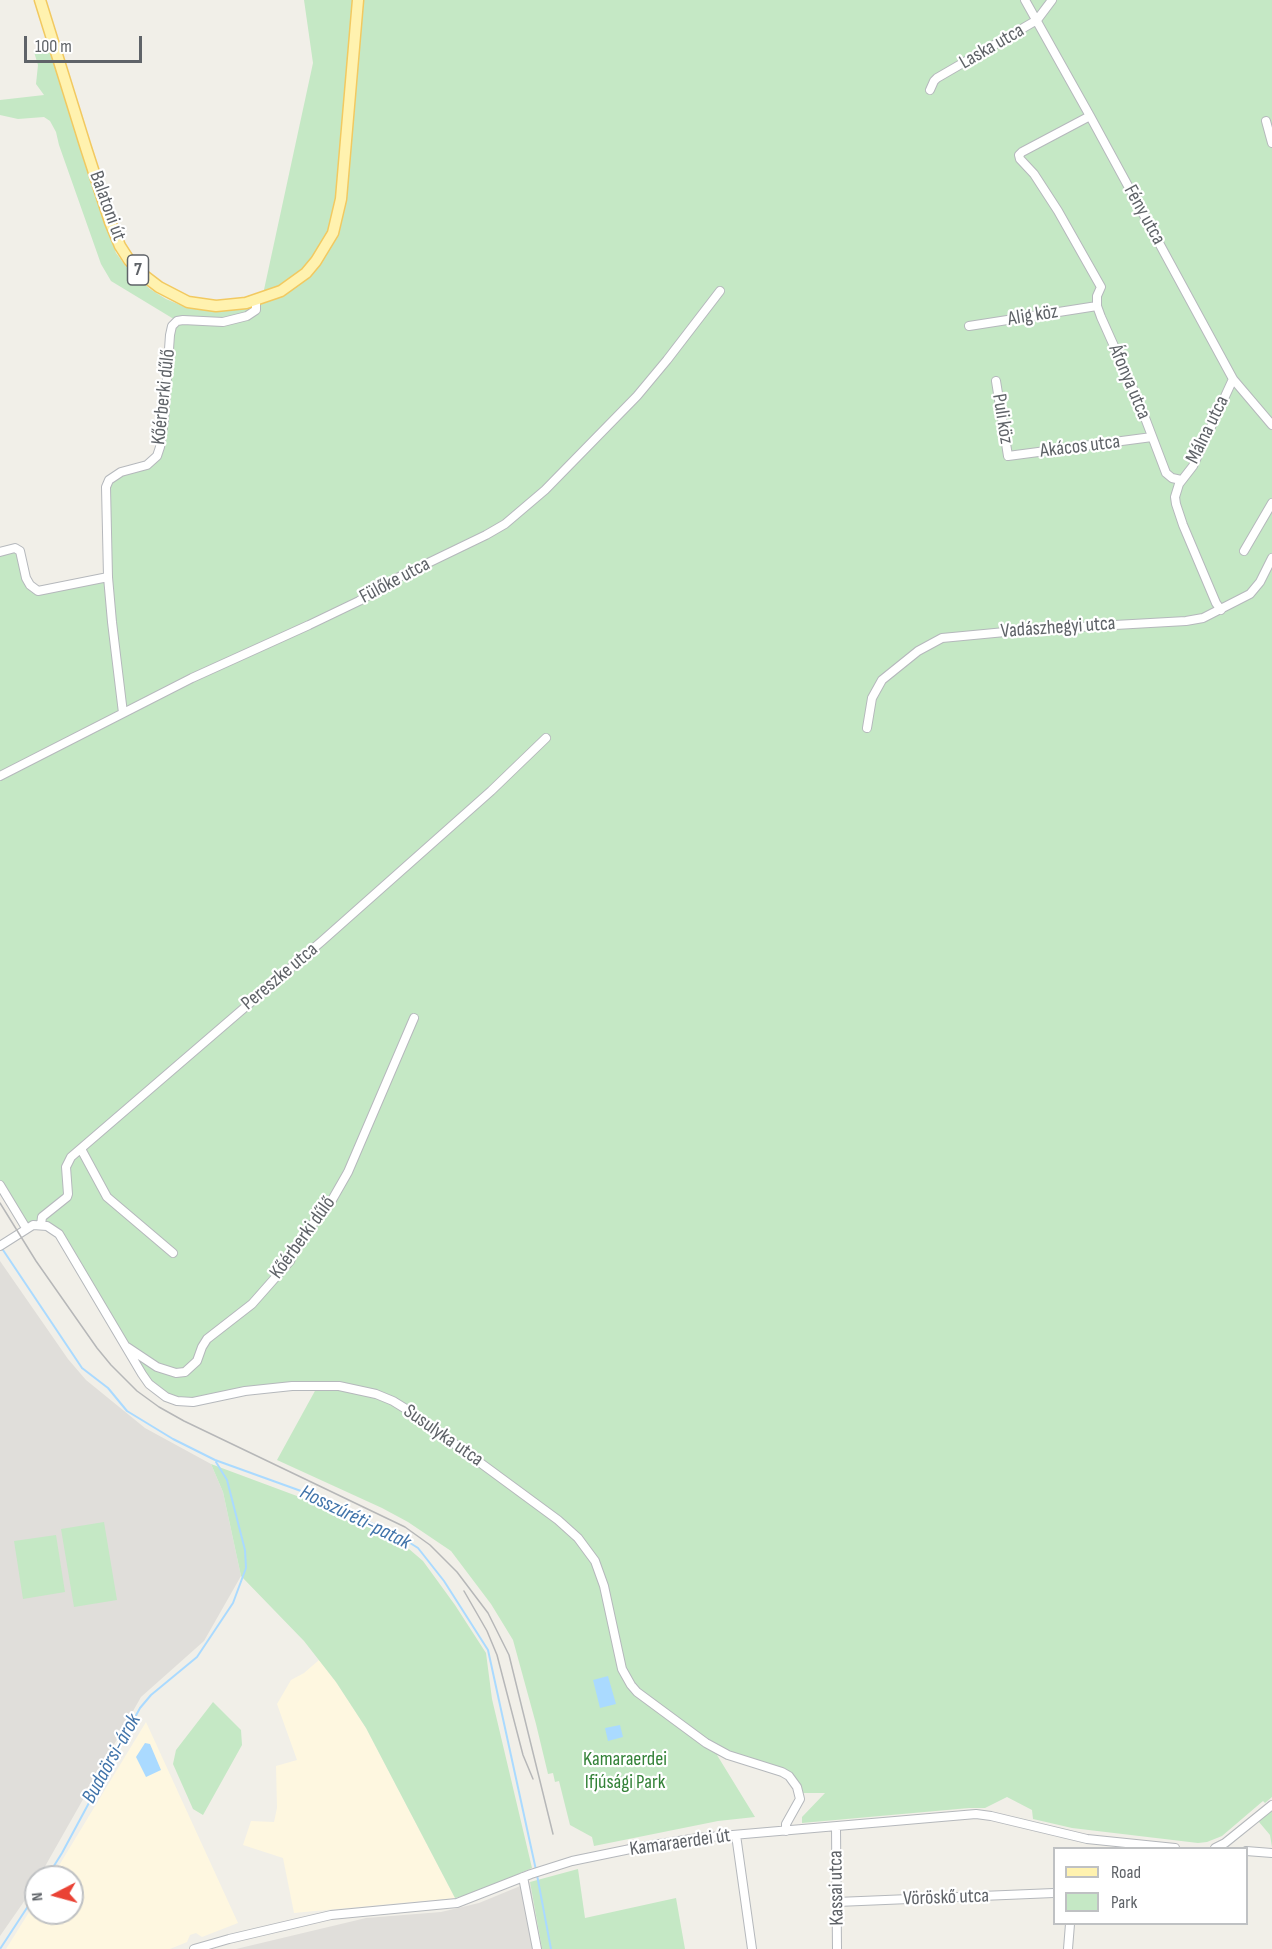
<!DOCTYPE html>
<html>
<head>
<meta charset="utf-8">
<style>
  body { margin:0 }
  #map { position:relative; width:1272px; height:1949px; overflow:hidden; background:#f1efe8; font-family:"Sofia Sans Condensed",sans-serif }
  canvas { display:block }
  .legend { position:absolute; left:1053px; top:1847px; width:195px; height:78px; box-sizing:border-box; background:#fff; border:2px solid #bfc1c3; margin:0; padding:8px 10px; list-style:none; font-size:18px; color:#5f6368 }
  .legend li { display:flex; align-items:center; gap:12px; height:30px }
  .legend b { width:30px; border:2px solid #bfc1c3 }
  .north { position:absolute; left:24px; top:1865px; width:60px; height:60px; box-sizing:border-box; background:#fff; border:2px solid #bfc1c3; border-radius:50%; rotate:264deg; font-size:16px; font-weight:700; line-height:24px; text-align:center; color:#5f6368 }
  .north::after { content:''; display:block; margin:auto; width:21px; height:27px; background:#ea4335; clip-path:polygon(50% 0,100% 100%,50% 72%,0 100%) }
  .scale { position:absolute; left:24px; top:36px; width:118px; height:27px; box-sizing:border-box; border:3px solid #5f6368; border-top:0; padding-left:8px; font-size:18px; line-height:21px; white-space:nowrap; color:#5f6368; -webkit-text-stroke:4px #fff; paint-order:stroke }
</style>
</head>
<body>
<div id="map">
<canvas width="1272" height="1949"></canvas>
<ul class="legend">
<li><b style="height:8px;background:#fff2af"></b>Road</li>
<li><b style="height:16px;background:#c5e8c5"></b>Park</li>
</ul>
<div class="north">N</div>
<div class="scale">100 m</div>
</div>
<script>
const ctx = document.querySelector('canvas').getContext('2d');
ctx.lineJoin = 'round';
function paint(path, color) { ctx.fillStyle = color; ctx.fill(path, 'evenodd'); }
const toPath = rows => new Path2D(rows.map(r => 'M' + r).join(''));
function stroke(path, color, width, dash) { ctx.strokeStyle = color; ctx.lineWidth = width; ctx.lineCap = dash ? 'butt' : 'round'; ctx.setLineDash(dash || []); ctx.stroke(path); }
function drawText(font, color, halo, rows, align = 'center') {
  ctx.font = font + ' "Sofia Sans Condensed",sans-serif'; ctx.lineWidth = 4.5; ctx.setLineDash([]); ctx.textBaseline = 'middle'; ctx.strokeStyle = halo; ctx.fillStyle = color; for (const [text, x, y, turn = 0] of rows) {
    ctx.save(); ctx.translate(x, y); ctx.rotate((+turn || 0) * Math.PI / 180); ctx.textAlign = isNaN(turn) ? turn : align; if (halo) ctx.strokeText(text, 0, 0); ctx.fillText(text, 0, 0); ctx.restore();
  }
}
const commercial = toPath([
  [319,1660,336,1682,366,1728,455,1898,294,1913,283,1858,243,1845,251,1821,274,1822,277,1808,276,1766,297,1760,277,1704,291,1680,304,1673],
  [146,1722,238,1923,202,1937,196,1933,190,1935,187,1942,170,1949,6,1949,36,1901,36,1913,72,1913,72,1877,52,1877]
]);
const industrial = toPath([
  [0,1261,68,1359,86,1380,145,1428,211,1464,223,1492,241,1576,204,1641,141,1697,39,1877,36,1877,36,1883,32,1890,0,1936],
  [530,1882,542,1949,236,1949,366,1918,441,1912,479,1903]
]);
const green = toPath([
  [304,0,1272,0,1272,1797,1265,1803,1263,1801,1222,1836,1207,1842,1198,1843,1072,1828,1033,1819,1032,1810,1007,1797,985,1808,969,1808,802,1823,802,1817,825,1793,803,1793,791,1777,717,1755,755,1817,718,1821,594,1846,592,1837,570,1825,559,1781,555,1782,553,1773,548,1774,536,1724,513,1640,491,1604,451,1551,408,1522,382,1508,277,1460,316,1389,292,1389,217,1399,174,1398,148,1380,53,1229,26,1228,0,1185,0,552,15,548,24,570,38,591,108,577,109,480,147,465,157,456,170,335,177,321,111,281,101,264,59,145,56,132,50,121,44,117,18,119,0,115,0,100,44,95,36,84,38,65,34,52,49,46,116,253,128,269,150,289,166,299,185,307,225,311,251,308,255,312,262,299,313,63],
  [211,1464,305,1499,381,1532,402,1543,423,1561,455,1605,486,1653,492,1699,532,1868,472,1894,455,1898,366,1728,336,1682,304,1641,241,1576,223,1492],
  [104,1522,117,1600,74,1607,61,1529],
  [56,1535,65,1592,23,1599,14,1541],
  [213,1702,241,1730,242,1745,203,1815,193,1809,173,1764,176,1750],
  [1272,1809,1272,1847,1270,1835,1259,1822,1262,1817],
  [578,1869,585,1918,676,1898,685,1949,542,1949,530,1882]
]);
const water = toPath([
  [608,1676,616,1704,600,1708,593,1680],
  [620,1725,623,1737,608,1741,605,1728],
  [145,1743,150,1744,161,1770,146,1777,136,1757]
]);
const stream = toPath([
  [1,1247,82,1368,108,1388,127,1411,173,1439,215,1460,301,1491,399,1536,418,1548,444,1581,488,1650,536,1870],
  [537,1875,551,1949],
  [47,1877,62,1853,140,1708,151,1695,197,1657,233,1603,246,1568,245,1550,227,1480,216,1462],
  [0,1949,36,1894]
]);
const minor = toPath([
  [1025,0,1090,116,1233,379,1272,425],
  [930,90,934,81,937,78,1037,20,1052,0],
  [1090,116,1022,152,1019,155,1020,159,1034,174,1058,211,1101,287,1097,296,1097,306,1101,317,1139,402,1166,473,1172,478,1181,480],
  [1266,121,1272,143],
  [969,326,1097,306],
  [996,381,1008,456,1152,437],
  [1244,551,1272,503],
  [0,552,15,548,20,551,26,578,30,585,38,591,108,577],
  [1221,610,1216,603,1183,525,1176,504,1175,497,1179,484,1193,466,1233,379],
  [123,713,112,622,108,577,106,487,109,480,121,472,147,465,157,456,160,447,164,420,170,335,172,326,177,321,183,320,223,322,247,316,256,310,256,301],
  [867,728,872,698,882,680,918,651,942,638,1026,630,1186,621,1203,618,1250,594,1260,582,1272,558],
  [0,776,192,678,309,625,359,601,397,578,486,535,505,524,545,490,637,396,667,360,720,291],
  [81,1149,107,1197,173,1253],
  [0,1185,26,1228],
  [41,1225,42,1217,67,1197,68,1194,66,1167,71,1157,322,941,491,791,546,738],
  [0,1246,33,1225,47,1226,59,1234,142,1374,149,1384,166,1397,177,1401,193,1402,245,1391,292,1386,339,1386,376,1394,393,1401,414,1414,558,1520,578,1538,595,1561,604,1586,622,1669,631,1685,637,1692,706,1743,728,1755,782,1772,789,1776,797,1787,800,1799,786,1824,786,1831],
  [127,1347,157,1367,176,1373,185,1372,197,1361,202,1347,207,1339,252,1304,290,1261,299,1241,332,1200,348,1172,414,1018],
  [836,1827,837,1949],
  [736,1835,752,1949],
  [1215,1848,1225,1843,1272,1805],
  [1246,1851,1272,1853],
  [523,1877,537,1949],
  [837,1902,1054,1893],
  [194,1949,229,1939,331,1915,457,1903,531,1874,572,1861,640,1847,698,1838,976,1814,991,1816,1087,1839,1175,1848],
  [1068,1949,1070,1924]
]);
const major = toPath([
  [40,0,86,148,110,222,120,246,129,260,142,274,159,287,188,302,216,306,246,303,281,291,306,273,316,261,333,233,341,199,358,0]
]);
const tram = toPath([
  [0,1203,36,1261,97,1348,111,1365,137,1391,159,1407,184,1421,405,1527,430,1545,457,1572,488,1613,509,1655,553,1834],
  [464,1591,487,1631,497,1655,523,1755,533,1779]
]);
const shields = [
  [138,270,21]
];
const shieldNames = [
  ["7",138,270]
];
const streetNames = [
  ["Laska utca",992,47,-30],
  ["Balatoni út",107,206,70],
  ["Fény utca",1144,215,61],
  ["Alig köz",1033,316,-9],
  ["Áfonya utca",1129,382,67],
  ["Kőérberki dűlő",164,397,-84],
  ["Puli köz",1002,419,81],
  ["Málna utca",1208,430,-64],
  ["Akácos utca",1080,447,-7],
  ["Fülőke utca",395,581,-28],
  ["Vadászhegyi utca",1058,628,-4],
  ["Pereszke utca",280,977,-40],
  ["Kőérberki dűlő",303,1238,-54],
  ["Susulyka utca",443,1436,35],
  ["Kamaraerdei út",680,1843,-8],
  ["Kassai utca",837,1888,-91],
  ["Vöröskő utca",946,1898,-2]
];
const parkNames = [
  ["Kamaraerdei",625,1760],
  ["Ifjúsági Park",625,1783]
];
const waterNames = [
  ["Hosszúréti-patak",355,1518,26],
  ["Budaörsi-árok",112,1759,-61]
];
paint(commercial, '#fef7e0');
paint(industrial, '#e0deda');
paint(green, '#c5e8c5');
paint(water, '#aadaff');
stroke(stream, '#aadaff', 2);
stroke(minor, '#b5b8bc', 10);
stroke(major, '#f2c960', 13);
stroke(minor, '#fff', 8);
stroke(major, '#fff2af', 10);
stroke(tram, '#b6b7b8', 1.5);
for (const [x, y, w] of shields) { const box = new Path2D(); box.roundRect(x - w / 2, y - 15, w, 30, 4.5); ctx.fillStyle = '#fff'; ctx.fill(box); stroke(box, '#5f6368', 1.5); }
drawText('bold 18px', '#5f6368', null, shieldNames);
drawText('20px', '#5f6368', '#fff', streetNames);
drawText('20px', '#348238', '#fff', parkNames);
drawText('italic 21px', '#4174aa', '#fff', waterNames);
</script>
</body>
</html>
